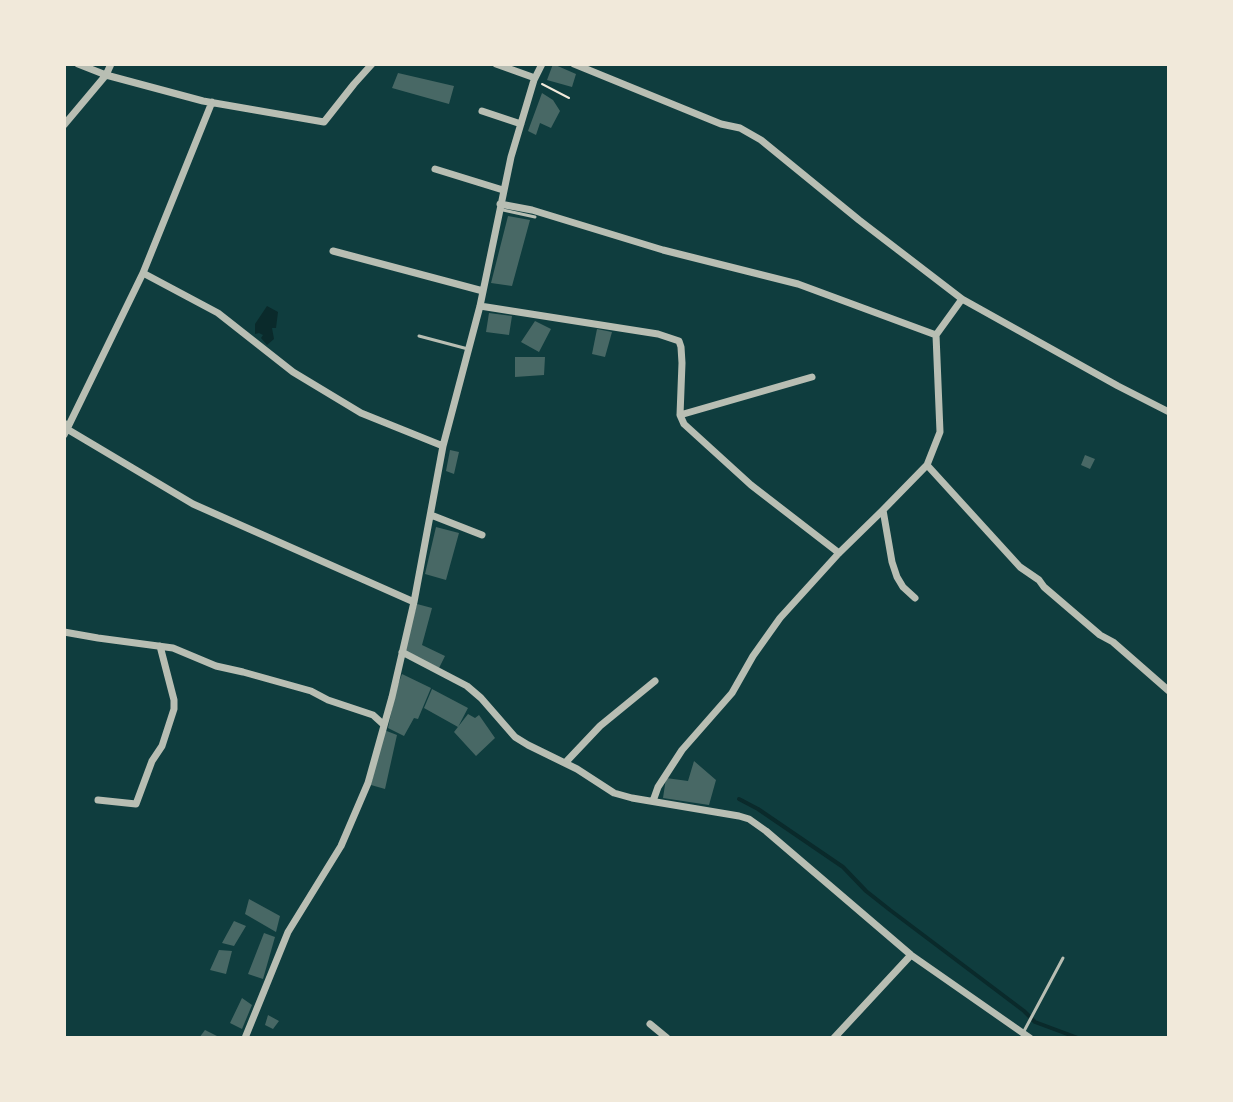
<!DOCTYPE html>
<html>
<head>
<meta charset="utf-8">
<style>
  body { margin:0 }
  #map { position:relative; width:1233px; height:1102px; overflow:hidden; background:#0f3d3e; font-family:"Nunito Sans",sans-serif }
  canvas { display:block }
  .frame { position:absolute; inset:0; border:66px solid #f1e9da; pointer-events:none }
</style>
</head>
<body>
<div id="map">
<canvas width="1233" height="1102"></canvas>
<div class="frame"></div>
</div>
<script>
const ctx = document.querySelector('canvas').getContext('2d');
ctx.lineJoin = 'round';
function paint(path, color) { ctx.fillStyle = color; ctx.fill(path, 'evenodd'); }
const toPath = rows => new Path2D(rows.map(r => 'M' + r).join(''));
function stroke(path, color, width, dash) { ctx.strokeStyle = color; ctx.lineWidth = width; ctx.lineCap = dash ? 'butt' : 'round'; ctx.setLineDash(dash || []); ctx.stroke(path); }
const water = toPath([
  [267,306,278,312,276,328,272,328,274,339,267,345,261,338,263,335,259,333,255,334,255,324]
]);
const stream = toPath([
  [739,799,758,809,843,867,866,891,890,910,1024,1011,1035,1022,1078,1038]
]);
const building = toPath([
  [553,64,576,74,572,87,547,80],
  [398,73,454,86,449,104,392,88],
  [542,93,553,100,560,111,551,128,540,123,536,135,528,131],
  [508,216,530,220,512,286,491,283],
  [489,313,512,316,509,335,486,332],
  [535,321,551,329,539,352,521,342],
  [597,329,612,332,605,357,592,354],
  [515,357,545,357,544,375,515,377],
  [450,450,459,452,454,474,446,471],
  [1085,455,1095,459,1090,469,1081,465],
  [436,527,459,533,446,580,425,574],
  [417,604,432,608,422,645,445,656,439,668,404,651],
  [402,674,431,688,418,719,414,718,404,736,388,728,396,690],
  [432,689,468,708,458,727,424,708],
  [468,714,475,718,479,715,495,738,476,756,454,732],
  [384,730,397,735,385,789,371,785],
  [694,761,716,780,709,805,663,798,666,778,688,781],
  [249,899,280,916,276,932,245,914],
  [234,921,246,926,234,946,222,943],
  [264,933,275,937,263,979,248,974],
  [219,950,232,951,226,974,210,970],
  [242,998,252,1005,242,1029,230,1023],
  [268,1015,279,1021,273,1029,265,1025],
  [205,1030,221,1038,199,1038]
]);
const path = toPath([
  [542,84,569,98]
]);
const service = toPath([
  [503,210,535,217],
  [419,336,468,349],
  [1023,1033,1063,958]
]);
const minor = toPath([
  [78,64,106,75,111,64],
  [496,64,535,78],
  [574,64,721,124,740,128,761,140,859,220,962,299,1118,386,1169,412],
  [212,102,143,273,218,313,293,372,361,413,443,446],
  [482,111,521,124],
  [64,125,106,75,203,101,324,122,354,84,372,64],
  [435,169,503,190],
  [500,204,532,210,663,250,798,284,936,335,962,299],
  [333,251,483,291],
  [480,306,658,334,679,341,681,347,682,363,680,415,684,424,751,485,839,553],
  [680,415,812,377],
  [64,423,67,429,143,273],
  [64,435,67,429,193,504,414,602],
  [927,465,940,432,936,335],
  [883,510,927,465,1020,567,1039,580,1044,587,1100,635,1113,642,1169,691],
  [431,515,482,535],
  [64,632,98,638,173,648,216,666,243,672,311,691,328,700,373,715,384,725],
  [402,652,467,686,481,698,515,737,528,745,577,769,614,793,632,798,739,816,749,819,766,831,911,955,1030,1038],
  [565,763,600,726,655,681],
  [98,800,136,804,152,761,162,746,174,709,174,700,160,646],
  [653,801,658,787,682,750,732,693,753,656,780,618,839,553,883,510,892,562,897,577,903,587,915,598],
  [650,1024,667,1038],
  [245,1038,288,932,341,846,368,783,392,697,414,602,443,446,480,306,511,157,534,80,542,64],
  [834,1038,911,955]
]);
paint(water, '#0a2a2b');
stroke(stream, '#0a2a2b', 4);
paint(building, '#486865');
stroke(path, '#f1e9da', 2);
stroke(service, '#b8beb3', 3);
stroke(minor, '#b8beb3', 7);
</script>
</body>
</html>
